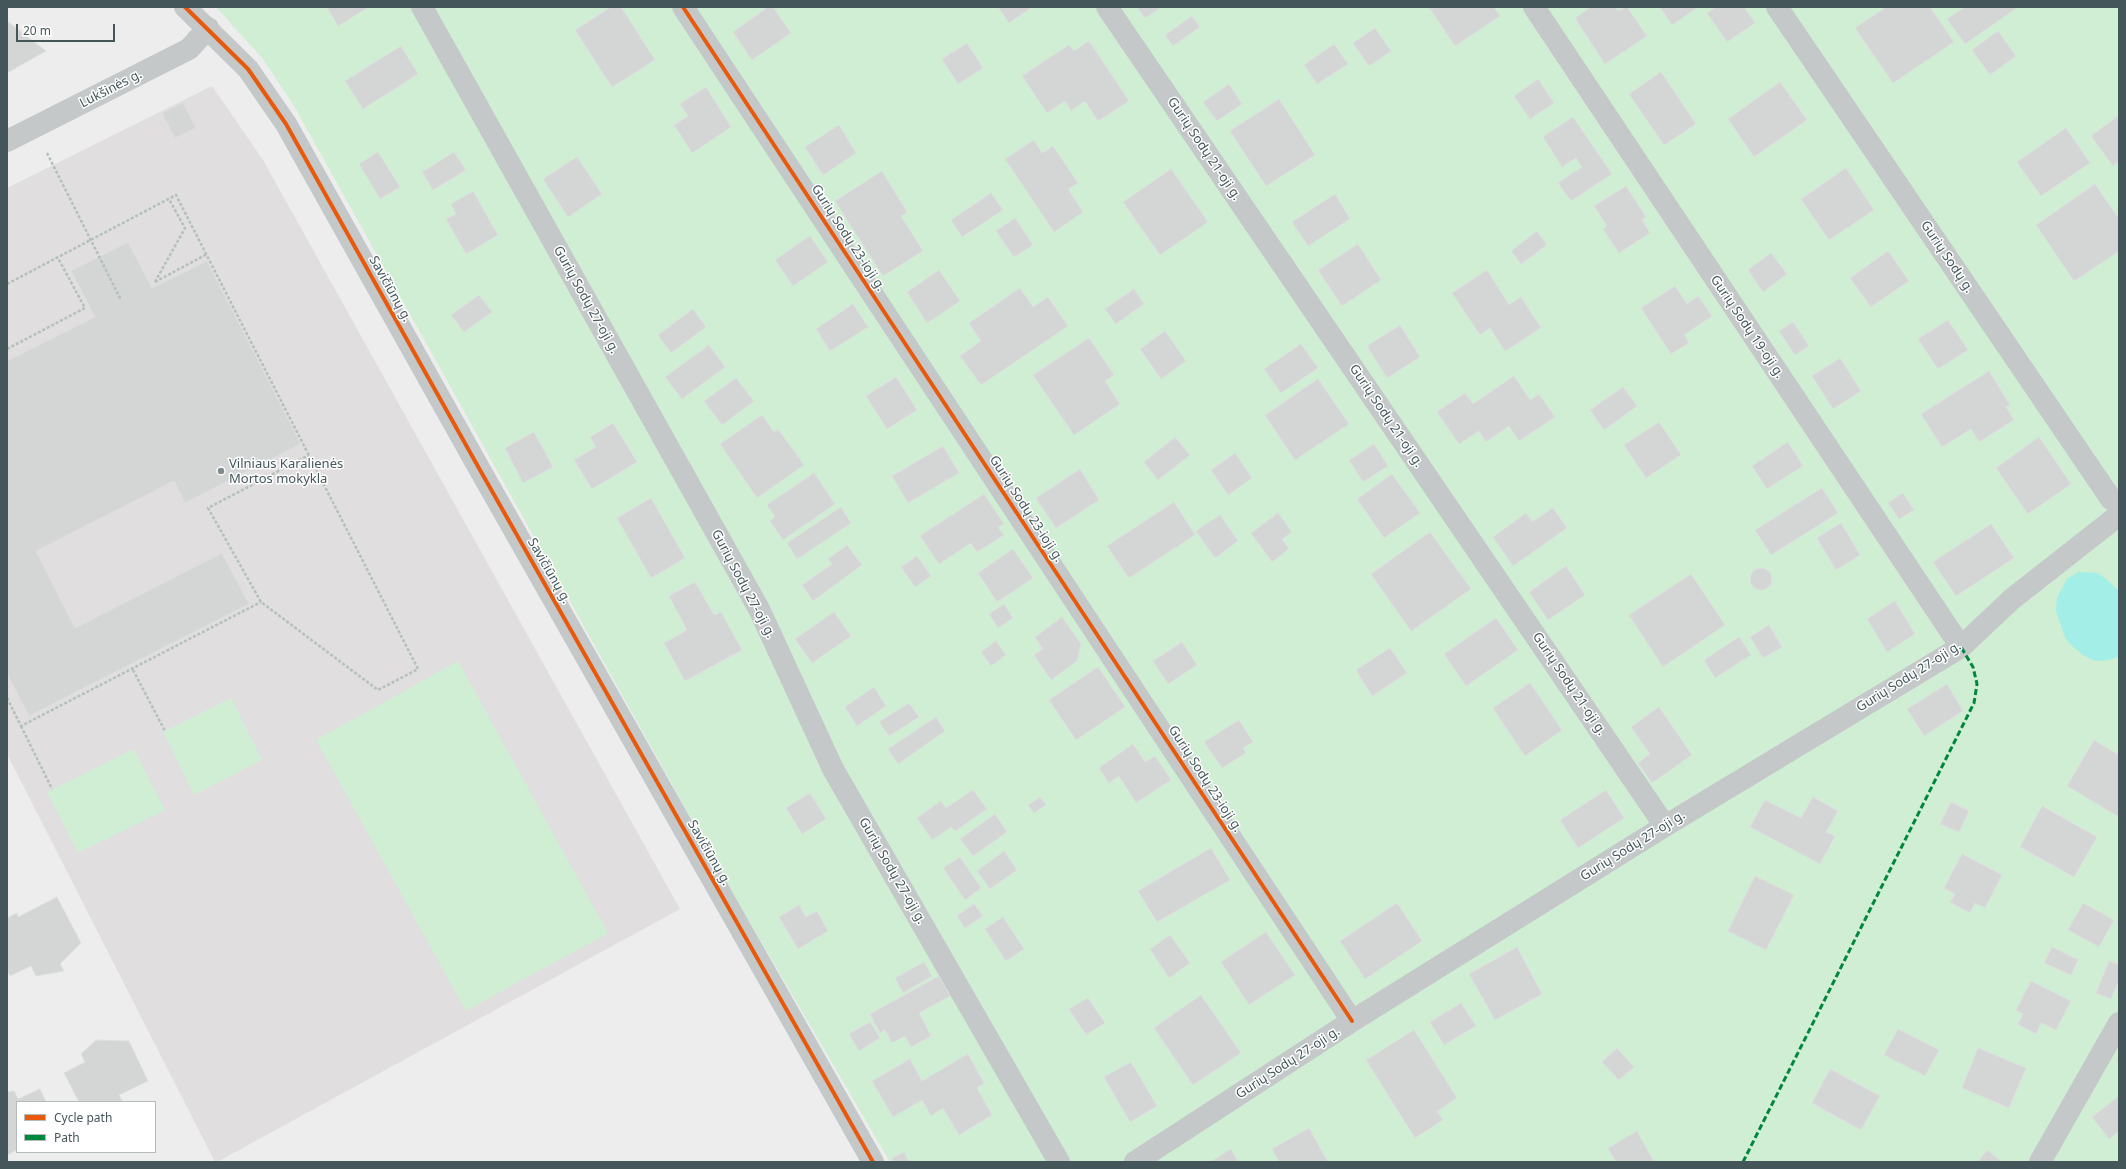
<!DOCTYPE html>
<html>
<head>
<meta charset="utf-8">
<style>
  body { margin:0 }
  #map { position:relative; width:2126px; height:1169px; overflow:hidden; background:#eeeded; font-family:"Noto Sans",sans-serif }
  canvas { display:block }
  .frame { position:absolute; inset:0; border:8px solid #44565a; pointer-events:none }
  .legend { position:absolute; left:16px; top:1101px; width:140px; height:52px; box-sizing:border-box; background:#fff; border:1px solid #b4bbbd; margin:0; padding:5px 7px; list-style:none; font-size:12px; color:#44565a }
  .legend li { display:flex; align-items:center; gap:8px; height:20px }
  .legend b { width:20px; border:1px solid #b4bbbd }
  .scale { position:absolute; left:16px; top:24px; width:99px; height:18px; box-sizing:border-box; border:2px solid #44565a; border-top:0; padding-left:5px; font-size:12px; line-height:14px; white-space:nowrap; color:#44565a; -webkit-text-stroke:3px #fff; paint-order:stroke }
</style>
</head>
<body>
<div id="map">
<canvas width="2126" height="1169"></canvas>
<div class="frame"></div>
<ul class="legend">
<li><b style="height:5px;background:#e8590c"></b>Cycle path</li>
<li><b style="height:5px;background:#00873e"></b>Path</li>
</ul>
<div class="scale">20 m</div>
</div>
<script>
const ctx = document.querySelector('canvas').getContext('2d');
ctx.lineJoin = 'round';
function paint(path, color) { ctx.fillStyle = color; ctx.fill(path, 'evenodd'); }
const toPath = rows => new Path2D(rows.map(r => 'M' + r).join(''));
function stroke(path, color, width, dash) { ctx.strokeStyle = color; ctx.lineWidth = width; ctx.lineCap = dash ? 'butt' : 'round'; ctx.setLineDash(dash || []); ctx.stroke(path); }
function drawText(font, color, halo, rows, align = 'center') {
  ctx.font = font + ' "Noto Sans",sans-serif'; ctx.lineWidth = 3; ctx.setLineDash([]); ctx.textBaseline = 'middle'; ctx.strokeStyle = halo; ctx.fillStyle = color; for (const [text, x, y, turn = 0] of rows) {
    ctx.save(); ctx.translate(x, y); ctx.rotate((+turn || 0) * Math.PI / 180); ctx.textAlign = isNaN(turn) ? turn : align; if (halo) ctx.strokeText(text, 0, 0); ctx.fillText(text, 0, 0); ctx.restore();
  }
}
const education = toPath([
  [212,86,263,160,680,909,217,1162,215,1162,7,754,7,188]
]);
const green = toPath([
  [216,7,2119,7,2119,1162,890,1162,728,885,294,106,263,59],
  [458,661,608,933,466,1011,316,740],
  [231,698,262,760,194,795,163,732],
  [134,749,165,810,78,853,47,792]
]);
const water = toPath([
  [2078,572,2097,573,2105,578,2119,591,2119,656,2112,659,2102,661,2093,660,2083,655,2068,642,2064,635,2056,611,2057,598,2067,579]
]);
const building = toPath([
  [327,7,369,7,338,26,327,7],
  [611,7,621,7,655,60,612,87,575,30,611,7],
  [768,7,773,7,791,33,752,60,733,32,768,7],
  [998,7,1032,7,1009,23,998,7],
  [1137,7,1161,7,1145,18,1137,7],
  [1429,7,1494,7,1500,16,1455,46,1429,7],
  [1591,7,1615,7,1618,11,1627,7,1647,36,1605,64,1575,18,1591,7],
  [1660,7,1698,7,1672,25,1660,7],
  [1716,7,1744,7,1755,23,1727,42,1707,13,1716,7],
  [1886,7,1930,7,1954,42,1893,83,1855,28,1886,7],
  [1965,7,2018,7,1965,44,1947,19,1965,7],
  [1192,16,1200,27,1173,46,1165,35,1192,16],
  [7,21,46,51,7,73,7,21],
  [1375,28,1391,51,1369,66,1353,43,1375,28],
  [1998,31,2016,56,1990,75,1972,50,1998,31],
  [1089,41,1129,101,1098,121,1085,101,1071,111,1065,101,1047,113,1022,76,1069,45,1074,51,1089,41],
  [967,43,983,68,958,84,942,59,967,43],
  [1334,44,1348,64,1317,84,1304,65,1334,44],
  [401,46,418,74,363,109,345,81,401,46],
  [1661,72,1696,124,1664,145,1629,94,1661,72],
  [1538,79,1554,103,1530,119,1514,96,1538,79],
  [1780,82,1807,120,1754,157,1728,119,1780,82],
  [1229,84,1242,104,1217,121,1203,102,1229,84],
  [706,87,731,127,692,153,674,125,688,116,680,104,706,87],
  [1279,99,1315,155,1266,186,1230,131,1279,99],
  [183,103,196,128,175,138,162,113,183,103],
  [2118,116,2119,161,2113,166,2091,136,2118,116],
  [1573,117,1612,174,1571,201,1558,183,1582,167,1576,158,1562,167,1543,137,1573,117],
  [839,125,856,153,823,175,805,147,839,125],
  [2066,128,2090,163,2041,196,2017,162,2066,128],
  [1034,140,1042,153,1053,146,1078,183,1068,189,1083,212,1054,232,1005,159,1034,140],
  [378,152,400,187,380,199,359,164,378,152],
  [454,152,466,170,433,190,422,172,454,152],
  [577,157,602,194,568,217,543,179,577,157],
  [1846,168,1874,210,1829,240,1801,199,1846,168],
  [1171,169,1208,222,1160,255,1123,202,1171,169],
  [882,171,907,212,901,216,923,251,883,276,835,201,882,171],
  [2095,184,2119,219,2119,251,2074,281,2036,225,2095,184],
  [1626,186,1646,217,1642,220,1650,233,1619,253,1603,229,1607,226,1594,206,1626,186],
  [473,191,498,235,466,254,446,219,456,214,451,204,473,191],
  [991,193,1003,210,962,237,951,220,991,193],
  [1335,194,1350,219,1308,246,1292,222,1335,194],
  [1015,218,1033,245,1014,257,996,231,1015,218],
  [1537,231,1547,245,1521,264,1511,251,1537,231],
  [810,236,828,262,793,286,775,260,810,236],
  [128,242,152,288,207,261,301,444,185,503,174,481,36,551,75,628,222,553,249,604,29,716,7,674,7,361,95,317,71,271,128,242],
  [1358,244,1381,280,1342,306,1318,270,1358,244],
  [1888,251,1909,281,1871,307,1850,278,1888,251],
  [1771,253,1787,274,1763,292,1748,270,1771,253],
  [939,270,960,301,927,323,907,292,939,270],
  [1487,270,1509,305,1521,297,1541,328,1505,351,1490,328,1480,335,1452,293,1487,270],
  [1675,286,1687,304,1698,296,1712,316,1684,335,1689,343,1671,354,1641,308,1675,286],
  [1020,288,1033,307,1048,297,1068,326,981,385,960,356,981,341,969,323,1020,288],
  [1134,289,1144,304,1116,324,1105,309,1134,289],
  [479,295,492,312,464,332,451,315,479,295],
  [853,304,868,327,830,351,816,329,853,304],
  [693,309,706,327,671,353,658,335,693,309],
  [1948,320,1968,350,1938,369,1918,339,1948,320],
  [1793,322,1809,346,1795,355,1779,331,1793,322],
  [1400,325,1420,357,1387,378,1367,346,1400,325],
  [1165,331,1186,361,1161,379,1140,349,1165,331],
  [1089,338,1114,375,1105,381,1120,404,1074,435,1033,375,1089,338],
  [1301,344,1318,368,1281,393,1264,369,1301,344],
  [709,345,725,367,682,399,665,377,709,345],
  [1840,358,1861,391,1833,409,1812,376,1840,358],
  [1989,371,2010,405,2006,407,2014,420,1979,442,1971,429,1942,447,1921,414,1989,371],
  [1514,376,1530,400,1539,394,1555,417,1519,441,1509,426,1486,442,1479,431,1459,444,1437,412,1465,393,1473,404,1514,376],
  [896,377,917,410,887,429,866,396,896,377],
  [736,378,754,401,722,425,704,401,736,378],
  [1318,379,1349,424,1295,460,1265,415,1318,379],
  [1623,387,1637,406,1604,430,1590,410,1623,387],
  [762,415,774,432,778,429,804,465,757,498,720,444,762,415],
  [1659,422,1681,455,1646,478,1624,445,1659,422],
  [613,423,637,462,592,489,574,460,596,447,590,437,613,423],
  [534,432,553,467,523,483,505,448,534,432],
  [1175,437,1190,455,1158,480,1144,462,1175,437],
  [2039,437,2071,484,2028,514,1996,468,2039,437],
  [1788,442,1803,466,1767,489,1752,466,1788,442],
  [1374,444,1388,466,1363,482,1349,460,1374,444],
  [943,446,959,473,908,503,892,476,943,446],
  [1235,453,1252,478,1228,495,1211,470,1235,453],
  [1080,469,1099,500,1056,528,1036,498,1080,469],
  [814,473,835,504,783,540,770,521,775,517,767,505,814,473],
  [1392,474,1420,513,1384,538,1357,499,1392,474],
  [1822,488,1838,513,1771,555,1755,530,1822,488],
  [1903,493,1914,510,1899,519,1888,503,1903,493],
  [984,494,1004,524,998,527,1004,535,977,552,971,543,939,564,920,536,984,494],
  [651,498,685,558,651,578,617,518,651,498],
  [1174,502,1195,535,1129,578,1107,546,1174,502],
  [841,507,851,523,797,559,787,543,841,507],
  [1553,508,1567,528,1513,566,1493,537,1526,513,1532,522,1553,508],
  [1278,513,1292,532,1282,539,1289,549,1272,562,1251,533,1278,513],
  [1220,515,1238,541,1215,558,1196,531,1220,515],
  [1841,523,1860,555,1836,570,1817,538,1841,523],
  [1991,524,2014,558,1956,596,1933,562,1991,524],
  [1430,532,1471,589,1411,631,1371,574,1430,532],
  [847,545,862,565,813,601,802,585,832,564,828,559,847,545],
  [1013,549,1033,578,997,602,978,573,1013,549],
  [917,556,931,576,915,587,901,567,917,556],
  [1566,566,1585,595,1548,620,1529,592,1566,566],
  '1750 579a11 11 0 1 1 22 0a11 11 0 1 1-22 0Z',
  [1691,574,1725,625,1663,667,1629,615,1691,574],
  [695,582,714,615,721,612,742,650,685,681,664,643,687,630,669,596,695,582],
  [1895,601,1915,634,1887,652,1867,619,1895,601],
  [1004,604,1013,618,998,628,989,614,1004,604],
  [834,612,851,636,812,663,795,639,834,612],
  [1062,617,1081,644,1077,661,1051,680,1034,655,1043,649,1035,637,1062,617],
  [1496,618,1518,650,1466,686,1444,654,1496,618],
  [1769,625,1782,647,1763,658,1750,637,1769,625],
  [1739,637,1751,655,1715,678,1704,660,1739,637],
  [996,641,1006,655,991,666,981,652,996,641],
  [1182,642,1197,665,1168,684,1153,661,1182,642],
  [1390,648,1407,673,1372,696,1356,670,1390,648],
  [1098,667,1125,707,1076,740,1049,700,1098,667],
  [1530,683,1562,730,1525,756,1493,708,1530,683],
  [1947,684,1963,711,1924,736,1907,709,1947,684],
  [874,687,886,706,857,726,845,707,874,687],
  [909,703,919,717,889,736,879,722,909,703],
  [1659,707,1692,755,1652,783,1638,763,1650,754,1631,727,1659,707],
  [936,717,945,731,898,764,888,749,936,717],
  [1239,720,1253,742,1243,748,1246,753,1222,768,1204,742,1239,720],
  [2094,740,2119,755,2119,817,2067,786,2094,740],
  [1133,744,1145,762,1155,756,1171,780,1136,803,1119,776,1109,783,1099,768,1133,744],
  [973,790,987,809,955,831,951,827,932,840,917,818,941,801,946,808,973,790],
  [1606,790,1624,818,1578,848,1560,820,1606,790],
  [810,793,826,819,802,834,786,808,810,793],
  [1040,797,1046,805,1034,813,1028,805,1040,797],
  [1813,797,1838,811,1826,832,1835,836,1820,864,1750,827,1765,800,1801,818,1813,797],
  [1951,802,1969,811,1959,832,1940,824,1951,802],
  [2042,806,2097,837,2074,877,2020,847,2042,806],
  [995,814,1007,832,973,856,960,839,995,814],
  [1211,848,1230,880,1157,922,1138,891,1211,848],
  [1004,851,1017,870,990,889,977,871,1004,851],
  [1962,854,2002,875,1985,908,1975,903,1970,913,1950,902,1955,894,1944,888,1962,854],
  [960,857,981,888,965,900,943,868,960,857],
  [1755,876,1794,895,1766,950,1728,931,1755,876],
  [57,897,81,943,60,964,64,971,36,976,31,966,10,976,7,970,7,918,17,913,18,917,57,897],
  [1397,903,1422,941,1365,979,1340,941,1397,903],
  [2083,903,2114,920,2099,947,2068,930,2083,903],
  [974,904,983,916,965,928,957,916,974,904],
  [799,905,806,917,817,911,828,931,798,949,779,917,799,905],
  [1003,917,1024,949,1006,961,985,929,1003,917],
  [1266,932,1295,975,1249,1005,1221,962,1266,932],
  [1170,935,1190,963,1169,978,1150,949,1170,935],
  [1517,947,1542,994,1495,1020,1469,974,1517,947],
  [2052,947,2078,960,2071,975,2044,963,2052,947],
  [2109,961,2119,964,2119,980,2111,999,2096,993,2109,961],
  [924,962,932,976,903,993,895,978,924,962],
  [939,976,950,996,919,1013,931,1036,911,1047,905,1036,892,1043,885,1030,880,1033,870,1014,939,976],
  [2031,981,2071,1001,2056,1030,2041,1023,2036,1034,2018,1024,2023,1014,2016,1010,2031,981],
  [1201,995,1241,1053,1193,1085,1154,1028,1201,995],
  [1088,998,1105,1023,1086,1035,1069,1009,1088,998],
  [1461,1003,1476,1026,1444,1045,1430,1022,1461,1003],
  [870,1022,880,1038,859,1051,849,1034,870,1022],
  [1898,1029,1939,1050,1925,1076,1884,1055,1898,1029],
  [1414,1030,1457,1098,1437,1111,1443,1120,1415,1138,1366,1060,1414,1030],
  [96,1040,129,1041,148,1081,119,1095,123,1102,79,1102,64,1073,85,1062,81,1054,96,1040],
  [1617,1048,1634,1067,1619,1080,1602,1062,1617,1048],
  [1978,1048,2026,1068,2009,1108,1962,1088,1978,1048],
  [968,1054,984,1083,977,1088,992,1115,959,1135,943,1108,931,1116,922,1100,893,1117,872,1081,910,1059,922,1081,968,1054],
  [1131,1062,1157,1106,1130,1122,1104,1077,1131,1062],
  [1830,1069,1880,1096,1861,1130,1812,1103,1830,1069],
  [40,1089,46,1102,17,1102,17,1150,7,1155,7,1092,14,1091,18,1099,40,1089],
  [2119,1096,2119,1131,2109,1139,2092,1117,2119,1096],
  [1309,1128,1328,1162,1279,1162,1272,1149,1309,1128],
  [1637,1131,1653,1160,1649,1162,1616,1162,1608,1148,1637,1131],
  [1231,1149,1238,1162,1210,1162,1231,1149],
  [1987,1150,2002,1162,1978,1162,1987,1150],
  [904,1152,909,1162,894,1162,892,1158,904,1152]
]);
const path = toPath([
  [47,153,121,300],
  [155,282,185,228,169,199],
  [155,282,207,254],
  [7,284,176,195,418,669,378,690,261,602,208,508,309,455],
  [7,349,85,308,58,258],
  [133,670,165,731],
  [7,698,21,726,261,602],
  [21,726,52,789]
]);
const minor = toPath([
  [185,7,248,69,286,124,480,470,873,1162],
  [422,7,759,609,833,769,1059,1162],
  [683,7,1352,1021],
  [1107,7,1665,826],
  [1534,7,1961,647],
  [1777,7,2111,499,2119,505],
  [7,141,189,49,208,28],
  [1135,1162,1352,1021,1665,826,1961,647,2012,599,2119,515],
  [2040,1162,2119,1023]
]);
const quiet = toPath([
  [1743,1162,1974,703,1977,684,1973,667,1961,647]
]);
const cycleway = toPath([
  [185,7,248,69,286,124,480,470,873,1162],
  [683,7,1352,1021]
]);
const markers = [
  [221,471,4,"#808b8d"]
];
const streetNames = [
  ["Lukšinės g.",111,89,-27],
  ["Gurių Sodų 21-oji g.",1204,149,56],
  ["Gurių Sodų 23-ioji g.",848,238,57],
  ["Gurių Sodų g.",1947,257,56],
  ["Savičiūnų g.",390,289,61],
  ["Gurių Sodų 27-oji g.",586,300,61],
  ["Gurių Sodų 19-oji g.",1747,327,56],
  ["Gurių Sodų 21-oji g.",1386,416,56],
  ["Gurių Sodų 23-ioji g.",1026,509,57],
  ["Savičiūnų g.",549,571,60],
  ["Gurių Sodų 27-oji g.",743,584,62],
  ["Gurių Sodų 27-oji g.",1909,677,-32],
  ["Gurių Sodų 21-oji g.",1569,684,56],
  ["Gurių Sodų 23-ioji g.",1205,779,57],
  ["Gurių Sodų 27-oji g.",1633,846,-32],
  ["Savičiūnų g.",709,853,60],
  ["Gurių Sodų 27-oji g.",892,871,60],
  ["Gurių Sodų 27-oji g.",1288,1063,-33]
];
const poiNames = [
  ["Vilniaus Karalienės",229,464],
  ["Mortos mokykla",229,479]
];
paint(education, '#e0dedf');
paint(green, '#d0eed3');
paint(water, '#a3eee7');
paint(building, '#d4d6d6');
stroke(building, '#dfdfe0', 1);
stroke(path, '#b3c1b9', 2.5, [3, 2]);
stroke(minor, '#c4c8c9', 22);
stroke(quiet, '#00873e', 3, [6, 3]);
stroke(cycleway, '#e8590c', 4);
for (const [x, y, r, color] of markers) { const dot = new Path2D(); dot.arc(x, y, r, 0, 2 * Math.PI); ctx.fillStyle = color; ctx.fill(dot); stroke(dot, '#fff', 1.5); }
drawText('13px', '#44565a', '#fff', streetNames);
drawText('13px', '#44565a', '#fff', poiNames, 'left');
</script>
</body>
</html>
